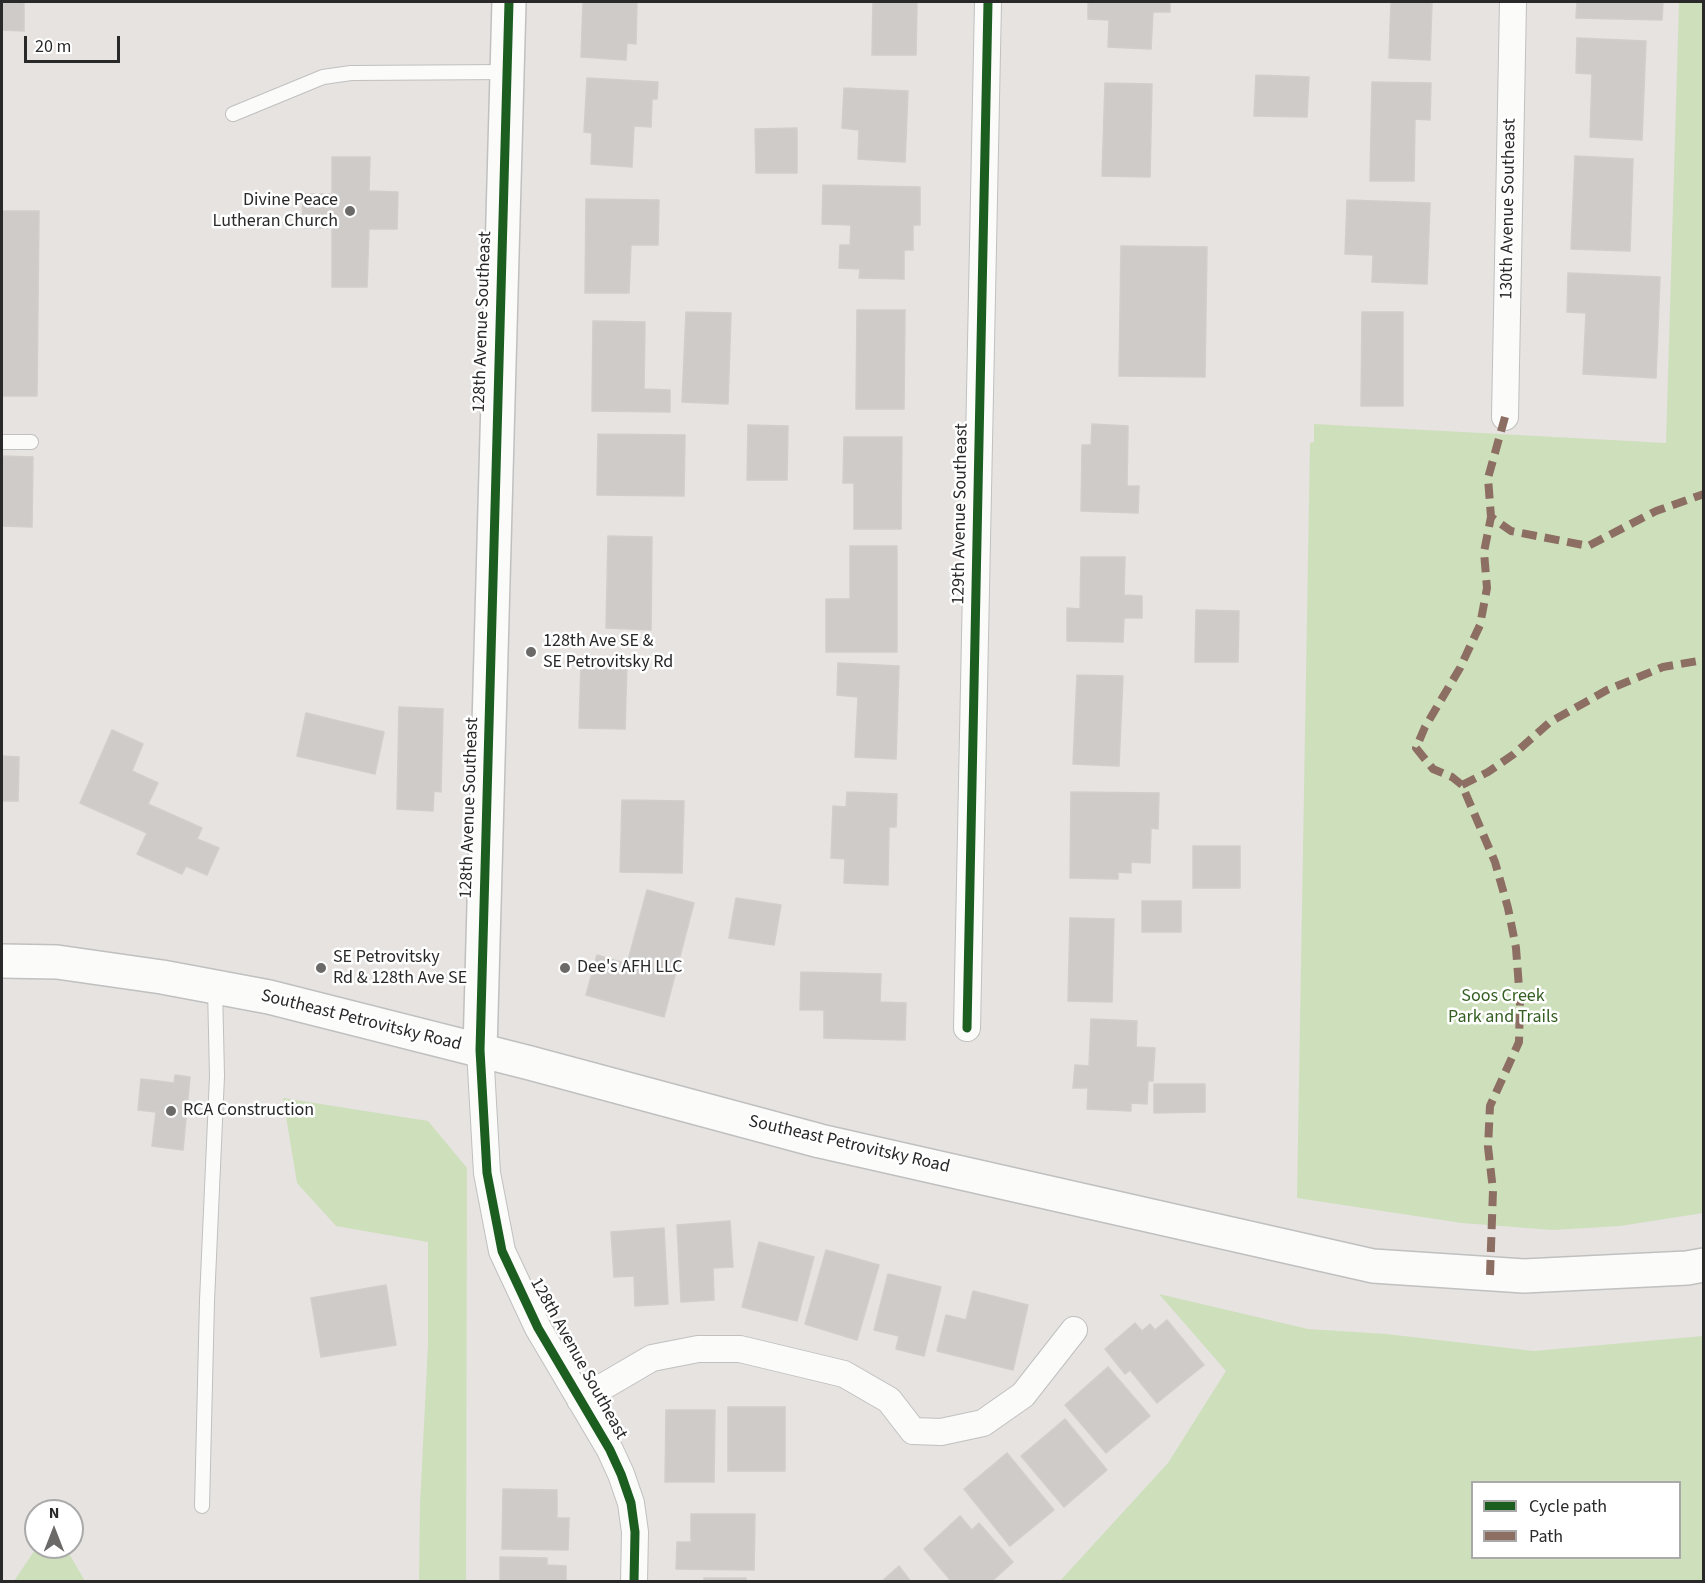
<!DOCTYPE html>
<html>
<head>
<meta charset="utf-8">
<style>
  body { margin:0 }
  #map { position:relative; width:1705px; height:1583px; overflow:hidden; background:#e6e3e0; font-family:"Source Sans 3",sans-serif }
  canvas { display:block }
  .frame { position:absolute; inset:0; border:3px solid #292929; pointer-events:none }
  .legend { position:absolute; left:1471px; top:1481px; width:210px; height:78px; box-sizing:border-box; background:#fff; border:2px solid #a9a9a9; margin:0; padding:8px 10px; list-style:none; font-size:18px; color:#292929 }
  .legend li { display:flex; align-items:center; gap:12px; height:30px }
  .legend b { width:30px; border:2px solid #a9a9a9 }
  .north { position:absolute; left:24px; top:1499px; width:60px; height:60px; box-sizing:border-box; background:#fff; border:2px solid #a9a9a9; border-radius:50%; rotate:0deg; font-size:16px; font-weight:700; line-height:24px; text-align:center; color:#292929 }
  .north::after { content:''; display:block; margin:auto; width:21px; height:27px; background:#6b6a69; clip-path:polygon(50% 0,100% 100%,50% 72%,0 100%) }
  .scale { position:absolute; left:24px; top:36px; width:96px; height:27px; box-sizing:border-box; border:3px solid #292929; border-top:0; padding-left:8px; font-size:18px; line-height:21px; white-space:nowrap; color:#292929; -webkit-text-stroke:4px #fff; paint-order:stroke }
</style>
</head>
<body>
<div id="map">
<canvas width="1705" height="1583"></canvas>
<div class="frame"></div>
<ul class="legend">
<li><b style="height:8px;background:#1b5e20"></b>Cycle path</li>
<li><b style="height:8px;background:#8d6e63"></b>Path</li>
</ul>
<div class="north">N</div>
<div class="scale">20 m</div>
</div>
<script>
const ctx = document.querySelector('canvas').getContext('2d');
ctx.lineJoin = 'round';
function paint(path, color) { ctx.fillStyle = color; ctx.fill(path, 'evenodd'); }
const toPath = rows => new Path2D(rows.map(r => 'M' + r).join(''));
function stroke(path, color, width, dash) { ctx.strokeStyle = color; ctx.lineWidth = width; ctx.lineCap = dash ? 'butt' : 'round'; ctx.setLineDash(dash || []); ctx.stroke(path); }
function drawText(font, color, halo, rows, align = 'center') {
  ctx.font = font + ' "Source Sans 3",sans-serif'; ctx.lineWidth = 5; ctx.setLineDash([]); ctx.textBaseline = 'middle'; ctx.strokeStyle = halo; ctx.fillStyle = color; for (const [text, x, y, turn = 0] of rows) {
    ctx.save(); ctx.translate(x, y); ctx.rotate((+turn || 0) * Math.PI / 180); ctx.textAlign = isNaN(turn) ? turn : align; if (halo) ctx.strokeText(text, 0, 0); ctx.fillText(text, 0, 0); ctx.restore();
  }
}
const green = toPath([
  [1679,2,1704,2,1703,1213,1620,1226,1553,1230,1462,1223,1297,1198,1310,443,1314,442,1314,424,1666,443],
  [283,1098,428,1121,467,1168,466,1581,419,1581,420,1505,428,1345,428,1242,336,1226,297,1183],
  [1159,1294,1308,1329,1386,1334,1534,1351,1703,1336,1703,1581,1060,1581,1168,1463,1226,1371],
  [1680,1482,1680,1558,1472,1558,1472,1482],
  [37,1547,65,1547,85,1581,14,1581]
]);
const building = toPath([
  [2,2,24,2,24,31,2,30,2,2],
  [583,2,637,2,636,44,627,43,626,60,581,57,583,2],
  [873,2,917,2,916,55,872,55,873,2],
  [1088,2,1170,2,1170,12,1153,12,1151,49,1108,47,1109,20,1088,19,1088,2],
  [1391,2,1432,2,1430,60,1389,58,1391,2],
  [1577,2,1663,2,1662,20,1576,18,1577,2],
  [1577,38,1646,41,1642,140,1590,137,1592,74,1576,73,1577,38],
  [1256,75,1309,77,1307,117,1254,116,1256,75],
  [587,78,658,82,657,99,652,99,651,127,634,126,632,167,591,164,592,133,584,132,587,78],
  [1372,82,1431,83,1430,120,1415,119,1414,181,1370,181,1372,82],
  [1105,83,1152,84,1150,177,1102,176,1105,83],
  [844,88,908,91,905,162,858,159,859,130,842,128,844,88],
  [797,128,797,173,756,173,755,129,797,128],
  [1575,156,1633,159,1630,251,1571,249,1575,156],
  [332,157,370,157,369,191,398,192,397,229,369,229,367,287,332,287,332,228,302,228,303,194,332,194,332,157],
  [823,185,920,187,920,225,913,225,913,250,904,250,904,279,859,278,860,269,839,268,840,245,850,245,851,225,822,224,823,185],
  [586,199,659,200,658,245,631,245,629,293,585,293,586,199],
  [1347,200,1430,203,1427,284,1372,282,1373,255,1345,254,1347,200],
  [2,211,39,211,37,396,2,396,2,211],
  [1121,246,1207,247,1205,377,1119,376,1121,246],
  [1568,273,1660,277,1656,378,1583,374,1586,313,1567,312,1568,273],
  [857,310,905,310,904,409,856,409,857,310],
  [686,312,731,313,728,404,682,402,686,312],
  [1362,312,1403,312,1403,406,1361,406,1362,312],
  [593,321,645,322,644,389,670,390,670,412,592,411,593,321],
  [1092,424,1128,426,1127,486,1139,486,1138,513,1081,511,1082,445,1091,445,1092,424],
  [748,425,788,426,787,480,747,480,748,425],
  [598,434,685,435,684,496,597,495,598,434],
  [844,437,902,437,901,529,854,529,854,483,843,483,844,437],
  [2,456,33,457,32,527,2,526,2,456],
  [608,536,652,537,651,630,606,628,608,536],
  [850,546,897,546,897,652,826,652,826,599,850,599,850,546],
  [1081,557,1125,557,1124,595,1142,596,1142,618,1124,618,1123,642,1067,641,1067,608,1080,609,1081,557],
  [1196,610,1239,611,1238,662,1195,662,1196,610],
  [581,663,627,663,625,729,579,728,581,663],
  [838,663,899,666,896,759,855,757,858,697,837,695,838,663],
  [1077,675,1123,676,1119,766,1073,764,1077,675],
  [399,707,443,709,441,792,434,791,433,811,397,809,399,707],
  [306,713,384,732,375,774,297,756,306,713],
  [112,730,143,744,132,771,158,783,148,804,202,828,197,839,219,848,207,875,186,866,182,874,137,854,147,833,80,803,112,730],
  [2,756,19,757,18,801,2,801,2,756],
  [847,792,897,794,896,827,889,827,888,885,844,883,845,859,831,858,833,806,846,807,847,792],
  [1071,792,1159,793,1158,829,1151,828,1150,863,1131,862,1131,873,1118,872,1118,879,1070,878,1071,792],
  [622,800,684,801,682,873,620,872,622,800],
  [1193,846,1240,846,1240,888,1193,888,1193,846],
  [647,890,694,903,664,1017,586,995,597,955,627,964,647,890],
  [736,898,781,905,774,945,729,938,736,898],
  [1142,901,1181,901,1181,932,1142,932,1142,901],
  [1070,918,1114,919,1112,1002,1068,1001,1070,918],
  [801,972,881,974,880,1002,906,1003,905,1040,824,1038,824,1010,800,1010,801,972],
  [1091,1019,1137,1021,1136,1047,1155,1048,1153,1081,1148,1081,1147,1104,1131,1103,1131,1111,1087,1109,1088,1088,1073,1088,1075,1065,1089,1066,1091,1019],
  [175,1075,190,1077,183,1150,152,1146,156,1112,138,1110,141,1079,174,1083,175,1075],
  [1154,1084,1205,1084,1205,1112,1154,1113,1154,1084],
  [730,1221,733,1267,713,1268,714,1300,681,1302,677,1225,730,1221],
  [664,1228,668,1304,635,1306,634,1276,614,1277,611,1232,664,1228],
  [759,1242,814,1257,797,1321,742,1307,759,1242],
  [826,1250,879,1265,857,1340,805,1324,826,1250],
  [888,1274,941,1287,924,1356,896,1349,899,1336,874,1330,888,1274],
  [386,1285,396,1345,321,1357,311,1298,386,1285],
  [973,1291,1028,1305,1013,1370,937,1351,946,1315,966,1320,973,1291],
  [1167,1320,1204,1365,1157,1403,1130,1370,1125,1374,1105,1349,1135,1323,1142,1331,1150,1324,1155,1330,1167,1320],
  [1108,1367,1150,1416,1106,1453,1065,1405,1108,1367],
  [728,1407,785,1407,785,1471,728,1471,728,1407],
  [666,1410,715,1410,714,1482,665,1482,666,1410],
  [1065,1419,1107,1470,1064,1507,1021,1456,1065,1419],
  [1007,1453,1054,1510,1010,1546,964,1489,1007,1453],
  [503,1489,557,1490,557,1518,569,1518,568,1550,502,1549,503,1489],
  [691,1514,755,1514,754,1570,676,1569,677,1542,691,1542,691,1514],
  [960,1516,972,1530,979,1523,1013,1562,991,1582,952,1582,924,1549,960,1516],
  [500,1557,547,1558,547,1565,566,1566,566,1582,500,1582,500,1557],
  [899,1566,911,1582,881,1582,899,1566],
  [704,1578,746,1578,746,1582,704,1582,704,1578]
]);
const service = toPath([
  [233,114,323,77,351,73,507,72],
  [2,442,31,442],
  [202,1506,207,1301,217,1076,215,987]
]);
const minor = toPath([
  [1505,417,1513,2],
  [967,1028,988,2],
  [480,1050,487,1173,502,1251,538,1328,610,1450,621,1474,631,1503,635,1532,634,1582],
  [580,1400,652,1358,698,1349,740,1349,844,1374,889,1400,913,1431,941,1432,983,1423,1023,1395,1074,1330]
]);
const tertiary = toPath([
  [480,1050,509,2]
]);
const secondary = toPath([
  [2,961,57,962,162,977,269,997,530,1063,820,1141,1373,1266,1524,1276,1687,1268,1704,1265]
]);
const quiet = toPath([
  [1505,417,1488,478,1491,517,1511,531,1588,546,1656,511,1704,494],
  [1462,785,1488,772,1514,754,1550,722,1607,690,1663,667,1704,660],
  [1490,1275,1493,1190,1488,1147,1490,1106,1519,1042,1520,1001,1516,948,1508,908,1495,862,1462,785,1452,777,1433,769,1416,748,1425,727,1460,668,1480,625,1487,588,1484,552,1491,517]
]);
const cycleway = toPath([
  [509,2,480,1050,487,1173,502,1251,538,1328,610,1450,621,1474,631,1503,635,1532,634,1582],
  [967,1028,988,2]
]);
const markers = [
  [350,211,6,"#6b6a69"],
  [531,652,6,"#6b6a69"],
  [321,968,6,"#6b6a69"],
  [565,968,6,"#6b6a69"],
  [171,1111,6,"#6b6a69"]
];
const poiNames = [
  ["Divine Peace",338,201,"right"],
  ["Lutheran Church",338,222,"right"],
  ["128th Ave SE &",543,642],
  ["SE Petrovitsky Rd",543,663],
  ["SE Petrovitsky",333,958],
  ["Rd & 128th Ave SE",333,979],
  ["Dee's AFH LLC",577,968],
  ["RCA Construction",183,1111]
];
const streetNames = [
  ["130th Avenue Southeast",1509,209,-89],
  ["128th Avenue Southeast",483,322,-88],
  ["129th Avenue Southeast",961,514,-89],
  ["128th Avenue Southeast",470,808,-88],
  ["Southeast Petrovitsky Road",361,1021,14],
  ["Southeast Petrovitsky Road",849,1145,13],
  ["128th Avenue Southeast",578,1359,61]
];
const parkNames = [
  ["Soos Creek",1503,997],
  ["Park and Trails",1503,1018]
];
paint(green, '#cedfbb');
paint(building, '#cecbc9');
stroke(building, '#d1cecc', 1.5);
stroke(service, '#c0c0c0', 16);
stroke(minor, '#c0c0c0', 28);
stroke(tertiary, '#c0c0c0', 36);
stroke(secondary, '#c0c0c0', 36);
stroke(service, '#fbfbfa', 14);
stroke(minor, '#fbfbfa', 26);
stroke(tertiary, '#fbfbfa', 33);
stroke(secondary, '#fbfbfa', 33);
stroke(quiet, '#8d6e63', 8, [15, 8]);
stroke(cycleway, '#1b5e20', 9);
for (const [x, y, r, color] of markers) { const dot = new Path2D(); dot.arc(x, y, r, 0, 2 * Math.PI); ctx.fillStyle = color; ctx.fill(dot); stroke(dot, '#fff', 2); }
drawText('18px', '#292929', '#fff', poiNames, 'left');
drawText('18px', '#292929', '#fff', streetNames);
drawText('18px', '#355f20', '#fff', parkNames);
</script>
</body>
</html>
